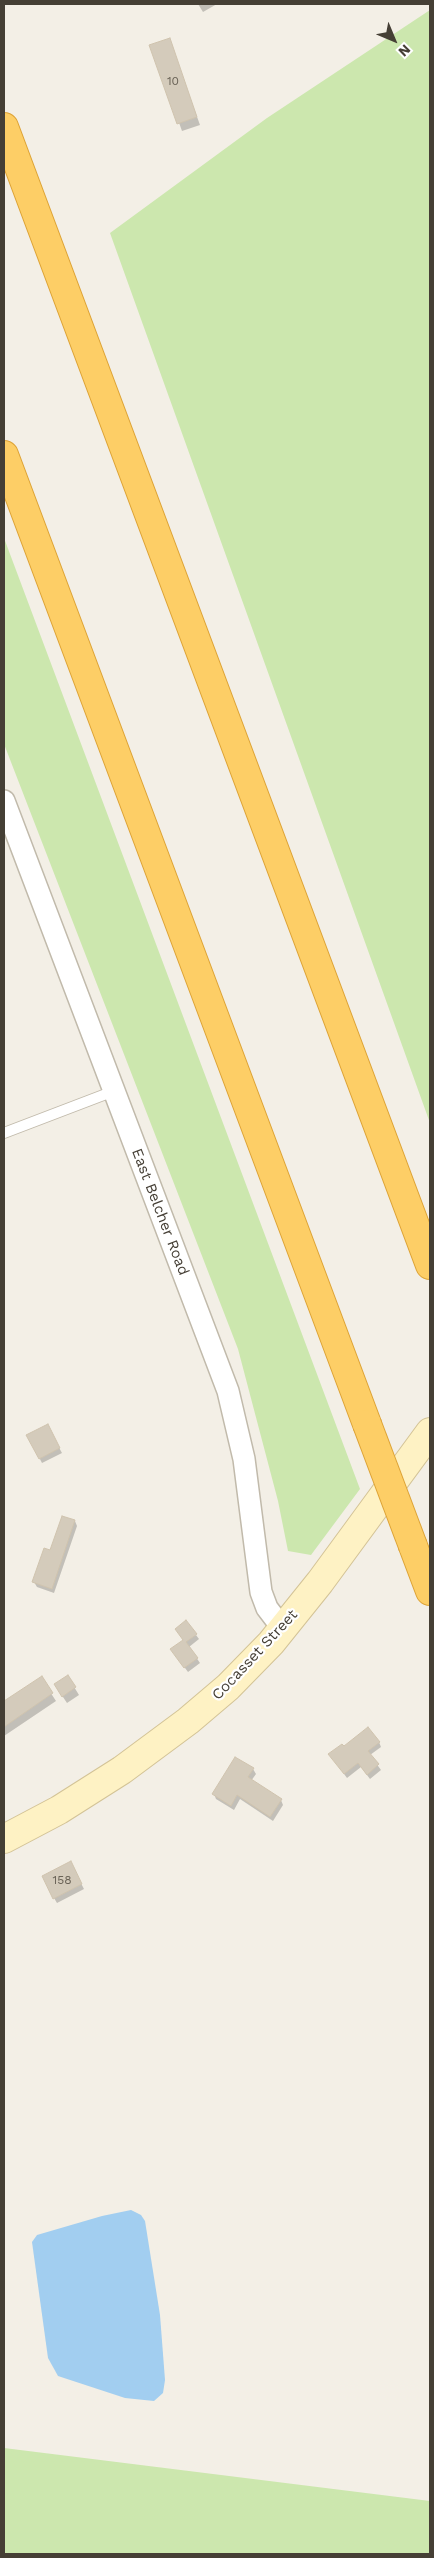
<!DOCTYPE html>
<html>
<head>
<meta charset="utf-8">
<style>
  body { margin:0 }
  #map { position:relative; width:434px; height:2558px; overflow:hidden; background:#f3efe6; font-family:"Work Sans",sans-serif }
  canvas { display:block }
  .frame { position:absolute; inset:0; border:5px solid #453f35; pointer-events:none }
  .north { position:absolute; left:369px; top:15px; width:50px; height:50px; -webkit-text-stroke:4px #fff; paint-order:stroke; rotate:135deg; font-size:14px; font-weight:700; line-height:20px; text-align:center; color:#453f35 }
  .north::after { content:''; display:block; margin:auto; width:18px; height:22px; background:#453f35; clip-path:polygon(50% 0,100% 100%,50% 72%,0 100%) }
</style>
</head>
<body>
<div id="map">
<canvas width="434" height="2558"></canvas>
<div class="frame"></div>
<div class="north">N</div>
</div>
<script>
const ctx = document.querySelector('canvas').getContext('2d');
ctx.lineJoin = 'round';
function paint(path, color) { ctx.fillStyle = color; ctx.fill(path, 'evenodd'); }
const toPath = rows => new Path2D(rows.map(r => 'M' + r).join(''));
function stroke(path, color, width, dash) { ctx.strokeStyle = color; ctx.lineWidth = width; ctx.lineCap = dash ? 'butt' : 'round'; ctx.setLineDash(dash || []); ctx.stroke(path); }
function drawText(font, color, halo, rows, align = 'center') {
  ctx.font = font + ' "Work Sans",sans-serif'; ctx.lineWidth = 4.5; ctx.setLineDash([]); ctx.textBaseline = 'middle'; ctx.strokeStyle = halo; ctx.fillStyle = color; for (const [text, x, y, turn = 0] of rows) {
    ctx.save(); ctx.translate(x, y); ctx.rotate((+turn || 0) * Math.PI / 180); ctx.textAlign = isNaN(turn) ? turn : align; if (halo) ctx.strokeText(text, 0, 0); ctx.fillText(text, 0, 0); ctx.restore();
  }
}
const green = toPath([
  [430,10,430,1123,110,233,267,118],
  [4,538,360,1489,311,1555,288,1551,278,1501,238,1349,4,744],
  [4,2448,430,2501,430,2554,4,2554]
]);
const water = toPath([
  [131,2210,141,2215,145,2221,160,2315,165,2380,163,2393,154,2401,125,2398,58,2376,48,2358,32,2242,37,2235,102,2216]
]);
const shadow = toPath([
  [198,4,217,4,203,12],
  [169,39,200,125,182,131,151,45],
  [47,1426,62,1453,42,1463,28,1436],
  [63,1517,75,1521,77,1526,54,1593,37,1587,34,1582,51,1552],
  [196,1635,199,1639,189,1647,200,1663,188,1672,171,1649],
  [68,1677,79,1695,67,1703,55,1685],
  [41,1678,56,1701,4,1736,4,1702],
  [379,1742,381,1747,370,1755,381,1770,370,1779,361,1767,347,1778,333,1759,343,1748],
  [253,1769,256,1774,251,1781,281,1800,283,1805,273,1821,240,1799,234,1810,216,1799,214,1794],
  [73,1868,84,1889,57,1903,54,1898]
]);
const building = toPath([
  [170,38,197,117,177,124,149,45,170,38],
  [48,1424,60,1448,39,1459,26,1435,48,1424],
  [62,1516,75,1520,52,1589,32,1582,44,1548,50,1550,62,1516],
  [186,1620,197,1634,186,1642,198,1658,184,1668,170,1649,183,1640,175,1629,186,1620],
  [68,1675,76,1687,62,1697,54,1684,68,1675],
  [42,1676,53,1693,4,1727,4,1701,42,1676],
  [368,1727,380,1742,368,1751,379,1764,367,1775,358,1763,344,1774,328,1754,342,1744,344,1746,368,1727],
  [235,1757,254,1768,248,1777,282,1799,270,1817,237,1795,231,1806,212,1794,235,1757],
  [71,1861,82,1884,53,1899,42,1876,71,1861]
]);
const service = toPath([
  [4,1133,114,1091]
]);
const minor = toPath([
  [4,801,228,1391,244,1459,261,1592,267,1608,283,1629]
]);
const secondary = toPath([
  [4,1839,59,1810,122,1770,188,1721,228,1687,271,1643,320,1582,430,1432]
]);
const motorway = toPath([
  [4,127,430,1265],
  [4,455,367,1424],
  [413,1546,430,1591]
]);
const motorwayBridge = toPath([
  [367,1424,413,1546]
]);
const numberNames = [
  ["10",173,81],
  ["158",62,1880]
];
const streetNames = [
  ["East Belcher Road",160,1212,69],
  ["Cocasset Street",255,1655,-47]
];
paint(green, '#cce7ae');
paint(water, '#a2cef0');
paint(shadow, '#0003');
paint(building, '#d4cbbb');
stroke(building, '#cfc3ae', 1);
stroke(service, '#c1baab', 12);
stroke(minor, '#c1baab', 24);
stroke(secondary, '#d3c396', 30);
stroke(motorway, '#dda336', 30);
stroke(service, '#fff', 10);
stroke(minor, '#fff', 21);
stroke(secondary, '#fef2c4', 28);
stroke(motorway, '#fdce66', 28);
stroke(motorwayBridge, '#dda336', 30, []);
stroke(motorwayBridge, '#fdce66', 28);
drawText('12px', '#696256', null, numberNames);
drawText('15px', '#453f35', '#fff', streetNames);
</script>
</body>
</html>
